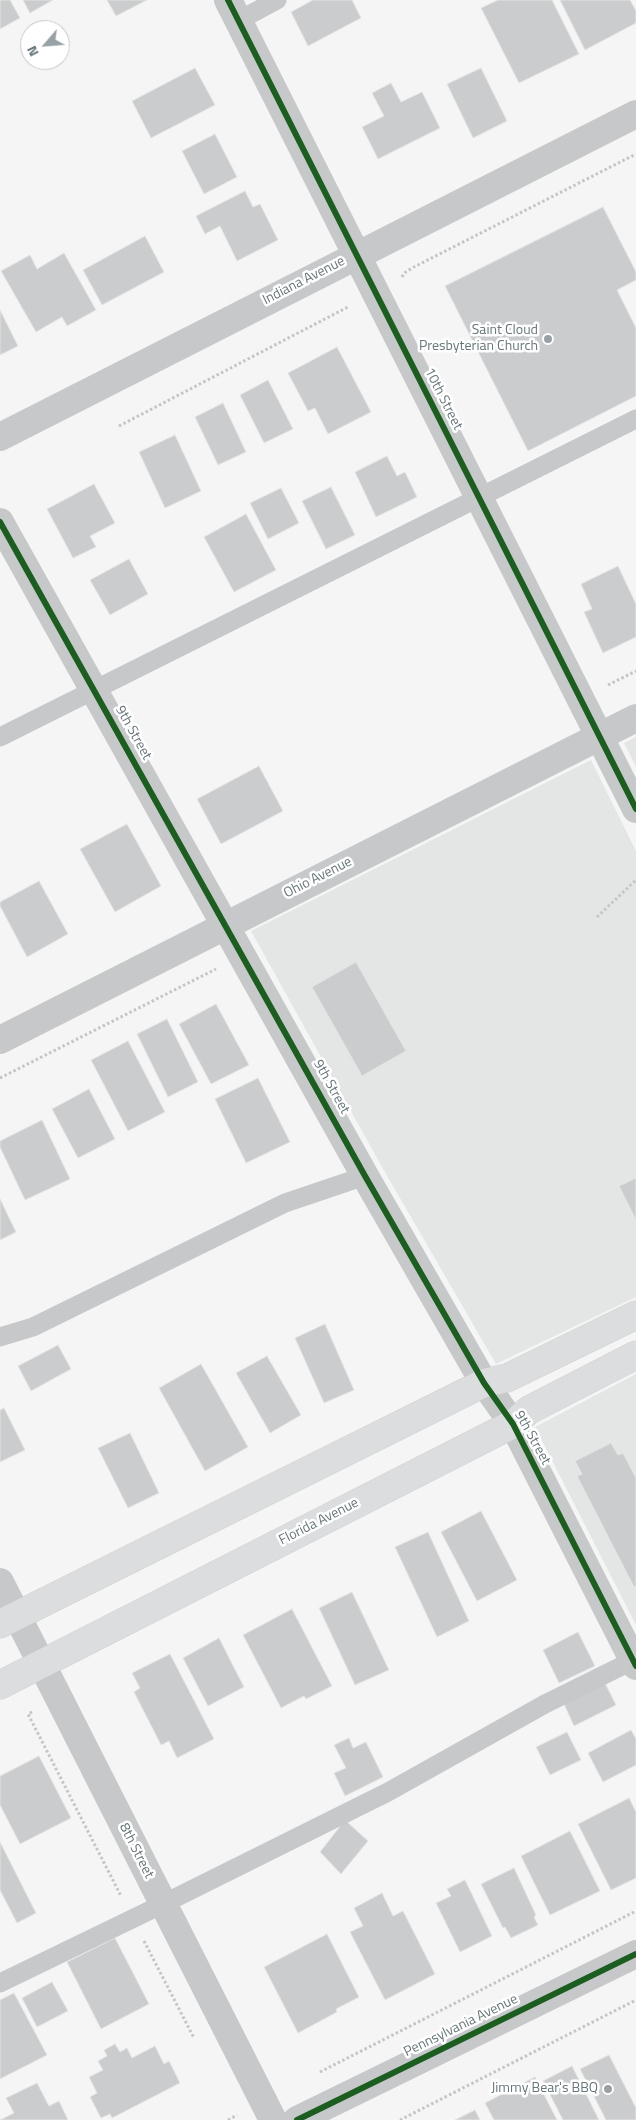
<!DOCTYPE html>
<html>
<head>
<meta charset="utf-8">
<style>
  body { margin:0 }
  #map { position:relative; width:636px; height:2120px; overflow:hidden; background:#f5f5f5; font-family:"Titillium Web",sans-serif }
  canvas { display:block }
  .north { position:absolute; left:20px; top:20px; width:50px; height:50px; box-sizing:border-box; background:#fff; border:1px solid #c2c8ca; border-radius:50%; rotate:243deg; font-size:14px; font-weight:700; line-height:20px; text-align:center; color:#66767b }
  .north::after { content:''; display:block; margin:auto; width:18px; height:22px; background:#98a2a6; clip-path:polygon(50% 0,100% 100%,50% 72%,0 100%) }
</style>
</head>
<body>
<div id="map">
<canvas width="636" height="2120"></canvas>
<div class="north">N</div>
</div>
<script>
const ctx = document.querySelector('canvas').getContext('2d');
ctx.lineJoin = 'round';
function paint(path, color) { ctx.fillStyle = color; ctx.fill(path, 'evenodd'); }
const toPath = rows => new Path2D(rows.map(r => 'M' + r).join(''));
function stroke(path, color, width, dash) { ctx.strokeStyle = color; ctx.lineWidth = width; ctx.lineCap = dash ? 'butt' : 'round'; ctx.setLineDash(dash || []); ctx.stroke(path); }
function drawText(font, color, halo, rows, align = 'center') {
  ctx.font = font + ' "Titillium Web",sans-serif'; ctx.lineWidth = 5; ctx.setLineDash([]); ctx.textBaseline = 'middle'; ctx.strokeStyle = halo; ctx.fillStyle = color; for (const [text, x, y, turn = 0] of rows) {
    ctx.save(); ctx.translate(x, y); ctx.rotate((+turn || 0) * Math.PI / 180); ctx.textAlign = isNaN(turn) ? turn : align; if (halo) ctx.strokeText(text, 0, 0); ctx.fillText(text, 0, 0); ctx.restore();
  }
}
const built = toPath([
  [636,737,636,767,624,743],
  [591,760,636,851,636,1297,496,1364,382,1167,251,931],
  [636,1374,636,1625,535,1427]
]);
const building = toPath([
  [0,0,10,0,20,18,0,29,0,0],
  [23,0,53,0,30,13,23,0],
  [107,0,147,0,116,16,107,0],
  [313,0,352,0,361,18,308,46,291,12,313,0],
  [498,0,552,0,579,54,519,83,481,8,498,0],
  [560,0,630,0,636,11,636,23,585,50,560,0],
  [195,68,215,105,151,138,132,101,195,68],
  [481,68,507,121,473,138,447,84,481,68],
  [391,83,401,102,422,92,440,128,378,159,362,127,384,116,372,93,391,83],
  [215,134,237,177,204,194,182,151,215,134],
  [245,191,253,207,260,204,278,240,237,261,220,226,205,234,196,216,245,191],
  [603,207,636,272,636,280,617,290,636,328,636,396,528,451,445,286,603,207],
  [145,236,164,272,102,305,83,270,145,236],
  [64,253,96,310,67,326,62,317,36,332,1,271,30,255,37,269,64,253],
  [0,310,18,346,0,355,0,310],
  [337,347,371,412,328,434,315,408,308,411,288,373,337,347],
  [268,380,293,429,264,443,240,395,268,380],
  [223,403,246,452,218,465,195,417,223,403],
  [175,435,201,491,165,508,139,452,175,435],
  [387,456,397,476,405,472,417,497,376,517,355,472,387,456],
  [94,484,115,523,90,536,96,547,73,558,47,509,94,484],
  [331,487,355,535,326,549,302,501,331,487],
  [281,488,299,523,268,539,250,503,281,488],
  [246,514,276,570,234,592,204,537,246,514],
  [129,559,148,594,110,615,90,580,129,559],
  [618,566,636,604,636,637,603,653,584,612,592,609,581,584,618,566],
  [259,766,283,811,221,844,197,799,259,766],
  [127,824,161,886,115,912,80,849,127,824],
  [39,881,68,934,27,957,0,906,0,902,39,881],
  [356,962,406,1051,362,1076,312,987,356,962],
  [216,1004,249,1065,211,1084,179,1024,216,1004],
  [167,1019,198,1082,168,1097,137,1034,167,1019],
  [128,1041,165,1112,128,1131,91,1060,128,1041],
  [258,1078,290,1142,246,1163,215,1099,258,1078],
  [89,1089,115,1139,78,1158,52,1109,89,1089],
  [42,1120,70,1179,25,1200,0,1147,0,1141,42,1120],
  [636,1178,636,1220,619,1186,636,1178],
  [0,1199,16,1232,0,1240,0,1199],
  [325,1324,354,1390,324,1403,295,1338,325,1324],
  [58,1345,71,1369,31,1391,18,1366,58,1345],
  [267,1356,301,1415,270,1433,236,1373,267,1356],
  [201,1364,248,1447,205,1471,159,1388,201,1364],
  [4,1408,25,1450,0,1462,0,1410,4,1408],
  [130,1433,159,1493,128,1508,98,1448,130,1433],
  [611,1443,618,1455,623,1453,636,1478,636,1586,634,1587,577,1476,582,1474,575,1461,611,1443],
  [481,1511,517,1580,477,1601,441,1532,481,1511],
  [428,1532,469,1621,437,1637,395,1547,428,1532],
  [352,1592,389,1670,355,1685,319,1608,352,1592],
  [292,1609,332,1686,306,1699,304,1696,281,1708,243,1635,292,1609],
  [578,1632,595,1666,559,1683,543,1650,578,1632],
  [219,1638,244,1687,208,1706,183,1658,219,1638],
  [170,1654,214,1739,177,1758,169,1741,161,1745,134,1692,140,1688,132,1673,170,1654],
  [605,1683,616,1705,574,1726,564,1704,605,1683],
  [631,1730,636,1739,636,1765,603,1782,588,1753,631,1730],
  [567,1732,581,1760,550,1775,536,1747,567,1732],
  [349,1738,353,1748,366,1742,383,1777,345,1796,334,1773,346,1768,334,1745,349,1738],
  [39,1756,71,1818,20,1844,0,1805,0,1776,39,1756],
  [629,1798,636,1812,636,1878,611,1890,578,1824,629,1798],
  [345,1820,368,1841,341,1874,320,1852,345,1820],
  [570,1831,600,1891,550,1915,521,1856,570,1831],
  [0,1842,36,1913,17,1923,0,1890,0,1842],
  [514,1868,536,1915,534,1917,538,1925,511,1938,505,1927,503,1928,481,1884,514,1868],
  [465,1880,492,1936,460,1952,436,1903,451,1896,447,1889,465,1880],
  [382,1893,393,1916,403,1911,435,1974,385,2000,350,1932,363,1926,354,1908,382,1893],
  [327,1934,359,1997,336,2009,337,2012,298,2033,264,1967,327,1934],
  [115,1938,149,2004,101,2029,67,1962,115,1938],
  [52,1982,68,2011,37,2027,22,1998,52,1982],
  [14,1993,47,2055,0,2079,0,2000,14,1993],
  [115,2044,120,2052,127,2048,132,2058,155,2046,164,2064,169,2061,180,2083,112,2118,110,2114,101,2118,90,2097,97,2093,89,2077,103,2070,98,2061,107,2056,104,2050,115,2044],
  [609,2055,636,2108,636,2120,606,2120,580,2069,609,2055],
  [572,2066,599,2120,563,2120,543,2081,572,2066],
  [535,2077,557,2120,494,2120,485,2103,535,2077],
  [37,2083,49,2106,59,2101,68,2120,0,2120,14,2113,6,2098,37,2083],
  [475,2110,480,2120,455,2120,475,2110]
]);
const path = toPath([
  [402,277,404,273,414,267,636,154],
  [119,426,348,307],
  [608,685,636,671],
  [597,917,636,880],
  [0,1078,216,969],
  [32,1712,28,1714,121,1896],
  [144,1941,194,2038],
  [320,2072,636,1911],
  [228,2120,237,2115],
  [400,2120,636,2000]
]);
const service = toPath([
  [238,21,277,0],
  [0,737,636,419],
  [0,1337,33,1327,285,1203,365,1176],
  [0,1983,163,1904,388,1792,545,1704,636,1659]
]);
const minor = toPath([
  [0,437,636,114],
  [0,522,365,1176,484,1383,513,1424,636,1666],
  [0,1040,636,718],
  [0,1582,273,2120],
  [297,2120,636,1954]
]);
const tertiary = toPath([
  [228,0,636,809]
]);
const secondary = toPath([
  [0,1624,484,1383,507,1378,636,1315],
  [0,1685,513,1424,529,1410,636,1355]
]);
const cycleway = toPath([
  [228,0,636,809],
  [0,522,365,1176,484,1383,513,1424,636,1666],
  [297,2120,636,1954]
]);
const markers = [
  [548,339,5,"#98a2a6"],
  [608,2089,5,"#98a2a6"]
];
const streetNames = [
  ["Indiana Avenue",304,281,-27],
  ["10th Street",443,399,63],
  ["9th Street",133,733,61],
  ["Ohio Avenue",318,878,-27],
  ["9th Street",331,1087,61],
  ["9th Street",532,1438,61],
  ["Florida Avenue",319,1522,-27],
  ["8th Street",136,1851,63],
  ["Pennsylvania Avenue",461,2026,-26]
];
const poiNames = [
  ["Saint Cloud",538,331],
  ["Presbyterian Church",538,347],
  ["Jimmy Bear's BBQ",598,2089]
];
paint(built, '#e4e6e5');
paint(building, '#cbcccd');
stroke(building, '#e4e4e4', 1);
stroke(secondary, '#d0d1d2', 29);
stroke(path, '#c5c5c6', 3, [2.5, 2.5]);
stroke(service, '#c6c8c9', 19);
stroke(minor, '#c6c8c9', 28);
stroke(tertiary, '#c6c8c9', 28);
stroke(secondary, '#dcddde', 28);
stroke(cycleway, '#1b5e20', 6);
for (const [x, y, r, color] of markers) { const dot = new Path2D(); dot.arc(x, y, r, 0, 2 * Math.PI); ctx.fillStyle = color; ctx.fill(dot); stroke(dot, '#fff', 2); }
drawText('14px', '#66767b', '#fff', streetNames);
drawText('14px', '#66767b', '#fff', poiNames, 'right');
</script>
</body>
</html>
